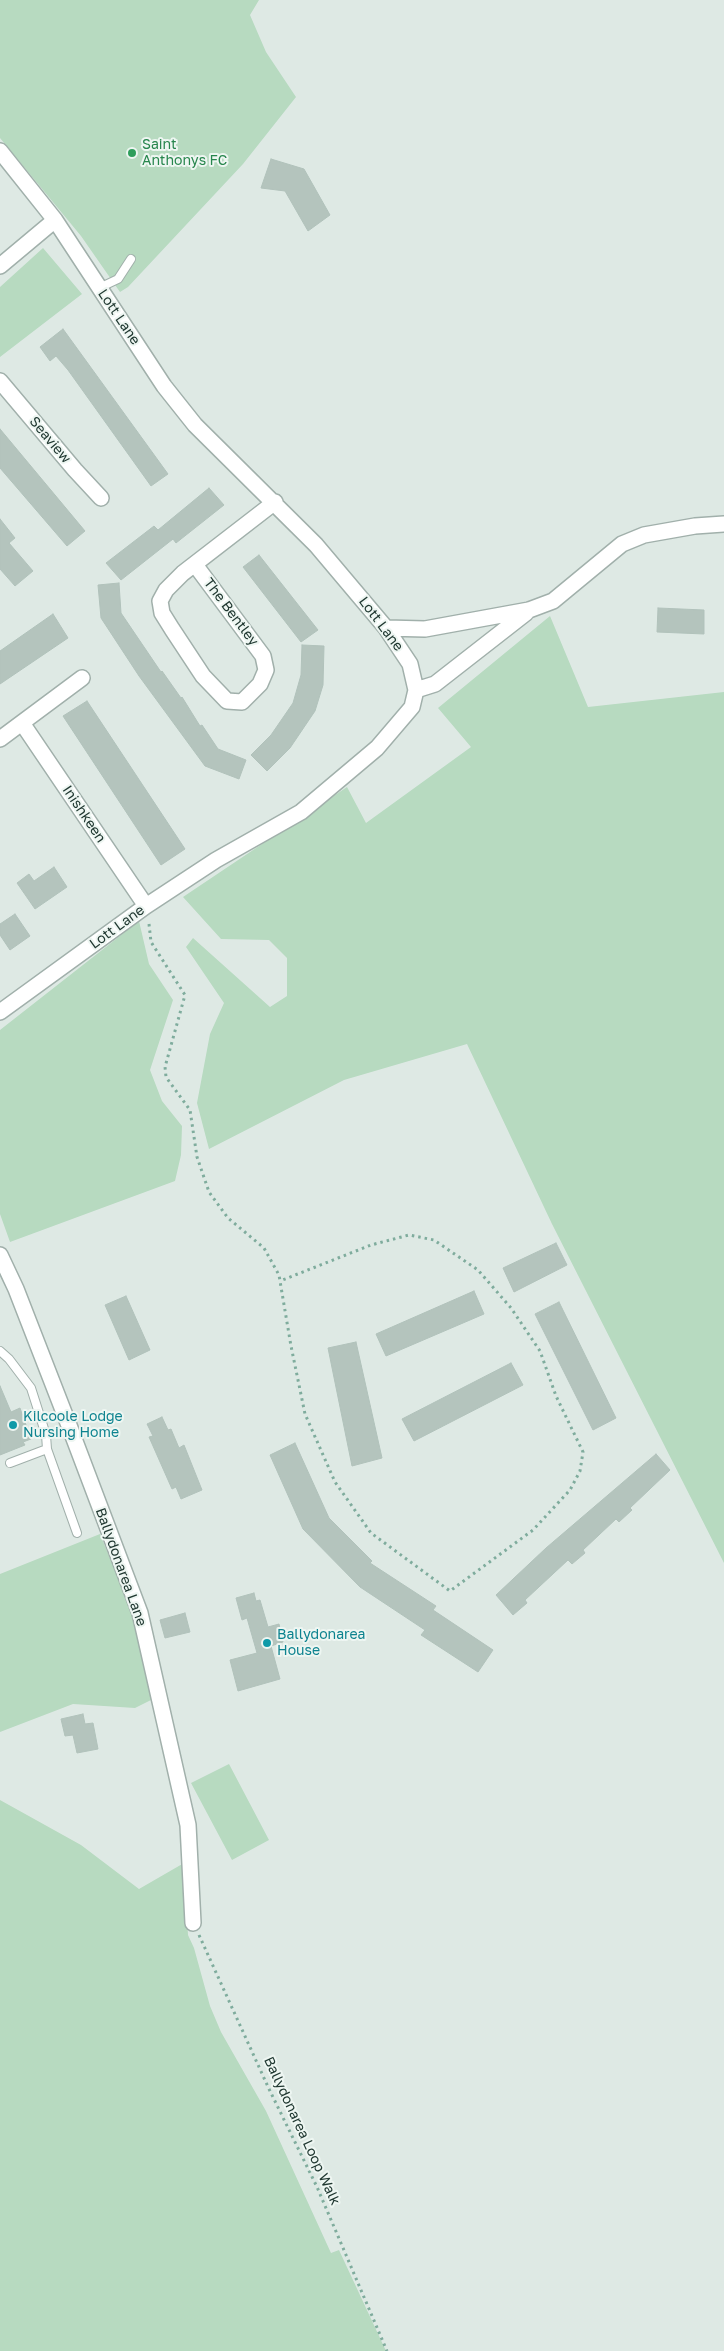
<!DOCTYPE html>
<html>
<head>
<meta charset="utf-8">
<style>
  body { margin:0 }
  canvas { display:block; background:#dee9e4 }
</style>
</head>
<body>
<canvas width="724" height="2351"></canvas>
<script>
const ctx = document.querySelector('canvas').getContext('2d');
ctx.lineJoin = 'round';
function paint(path, color) { ctx.fillStyle = color; ctx.fill(path, 'evenodd'); }
const toPath = rows => new Path2D(rows.map(r => 'M' + r).join(''));
function stroke(path, color, width, dash) { ctx.strokeStyle = color; ctx.lineWidth = width; ctx.lineCap = dash ? 'butt' : 'round'; ctx.setLineDash(dash || []); ctx.stroke(path); }
function drawText(font, color, halo, rows, align = 'center') {
  ctx.font = font + ' "Golos Text",sans-serif'; ctx.lineWidth = 4; ctx.setLineDash([]); ctx.textBaseline = 'middle'; ctx.strokeStyle = halo; ctx.fillStyle = color; for (const [text, x, y, turn = 0] of rows) {
    ctx.save(); ctx.translate(x, y); ctx.rotate((+turn || 0) * Math.PI / 180); ctx.textAlign = isNaN(turn) ? turn : align; if (halo) ctx.strokeText(text, 0, 0); ctx.fillText(text, 0, 0); ctx.restore();
  }
}
const green = toPath([
  [0,0,259,0,250,15,266,52,296,97,243,164,128,287,120,292,81,236,0,138],
  [43,248,82,294,0,357,0,287],
  [550,616,588,707,724,692,724,1563,552,1224,467,1044,344,1080,209,1149,197,1103,210,1034,224,1003,186,947,193,938,270,1007,287,996,287,958,269,940,221,939,183,897,347,787,366,823,471,747,438,708],
  [139,921,149,964,173,1000,150,1070,162,1101,182,1126,181,1155,175,1181,10,1242,0,1214,0,1030],
  [100,1534,132,1612,155,1698,135,1708,73,1704,0,1732,0,1574],
  [229,1764,269,1840,232,1860,191,1783],
  [0,1800,81,1845,139,1889,184,1863,188,1935,194,1948,210,2006,221,2032,266,2111,331,2253,339,2250,386,2351,0,2351]
]);
const building = toPath([
  [271,159,304,169,330,215,308,231,285,191,261,188,271,159],
  [63,329,168,474,151,486,68,370,56,356,50,361,40,347,63,329],
  [0,429,85,531,67,546,0,468,0,429],
  [209,488,224,505,176,543,173,539,121,580,106,563,154,526,158,530,209,488],
  [0,519,15,538,9,543,33,571,15,586,0,569,0,519],
  [259,555,318,630,301,642,243,567,259,555],
  [119,583,121,613,161,672,162,671,181,698,182,697,200,726,202,725,218,749,246,760,239,779,205,766,139,676,101,618,98,585,119,583],
  [658,608,704,610,704,634,657,632,658,608],
  [53,614,68,638,0,684,0,651,53,614],
  [302,645,324,646,323,685,315,711,290,748,267,771,251,755,271,735,293,703,301,675,302,645],
  [87,701,185,849,161,865,63,716,87,701],
  [54,867,67,887,35,909,17,883,29,874,34,881,54,867],
  [15,914,30,936,10,950,0,935,0,924,15,914],
  [556,1243,567,1265,514,1292,503,1268,556,1243],
  [474,1291,484,1314,386,1356,376,1334,474,1291],
  [126,1296,150,1350,129,1360,105,1305,126,1296],
  [559,1302,616,1418,593,1430,535,1314,559,1302],
  [356,1342,382,1458,352,1466,328,1348,356,1342],
  [511,1363,523,1385,414,1441,402,1419,511,1363],
  [0,1386,11,1412,20,1408,31,1439,23,1442,25,1445,0,1455,0,1386],
  [162,1417,168,1430,171,1429,179,1448,184,1445,202,1490,181,1499,176,1487,172,1489,149,1437,153,1436,147,1424,162,1417],
  [295,1443,329,1518,372,1561,370,1563,436,1606,433,1610,493,1650,478,1672,421,1635,425,1630,360,1587,303,1529,270,1455,295,1443],
  [656,1454,670,1470,630,1508,632,1510,619,1522,616,1519,583,1550,585,1553,572,1564,568,1560,525,1600,527,1603,513,1615,496,1595,546,1548,656,1454],
  [254,1593,256,1601,260,1600,268,1627,279,1624,283,1642,271,1646,280,1679,238,1691,230,1660,257,1653,247,1618,242,1620,236,1598,254,1593],
  [185,1613,190,1632,165,1638,160,1620,185,1613],
  [83,1714,85,1724,93,1723,98,1749,77,1753,73,1735,65,1736,61,1719,83,1714]
]);
const path = toPath([
  [149,924,151,942,185,995,165,1067,166,1077,190,1110,197,1157,209,1192,228,1218,264,1248,279,1275,280,1281,291,1346,305,1414,335,1482,371,1533,450,1591,533,1530,570,1490,580,1471,583,1452,556,1396,540,1351,511,1308,478,1270,434,1240,409,1235,371,1245,280,1281],
  [199,1935,269,2089,317,2187,387,2351]
]);
const lane = toPath([
  [99,288,118,279,131,259],
  [0,1351,9,1359,31,1388,46,1435,47,1449,77,1533],
  [10,1463,47,1449]
]);
const street = toPath([
  [0,151,55,220,164,386,195,425,316,545,386,628,410,664,416,690,412,707,377,748,301,812,216,860,146,906,0,1012],
  [0,266,55,220],
  [0,381,75,470,101,498],
  [196,566,263,656,266,670,260,684,242,702,227,701,203,676,172,629,162,613,160,601,166,590,183,573,275,502],
  [386,628,425,629,529,610,553,601,622,544,644,535,695,526,724,524],
  [416,690,435,684,526,613],
  [22,723,146,906],
  [0,739,82,678],
  [0,1255,16,1289,70,1428,140,1613,188,1825,193,1923]
]);
const markers = [
  [132,153,5,"#2e9e5b"],
  [13,1425,5,"#0f9aa8"],
  [267,1643,5,"#0f9aa8"]
];
const leisureNames = [
  ["Saint",142,145],
  ["Anthonys FC",142,161]
];
const streetNames = [
  ["Lott Lane",119,317,56],
  ["Seaview",50,440,50],
  ["The Bentley",231,612,53],
  ["Lott Lane",381,624,53],
  ["Inishkeen",84,814,56],
  ["Lott Lane",117,927,-36],
  ["Ballydonarea Lane",121,1567,70],
  ["Ballydonarea Loop Walk",302,2131,65]
];
const cultureNames = [
  ["Kilcoole Lodge",23,1417],
  ["Nursing Home",23,1433],
  ["Ballydonarea",277,1635],
  ["House",277,1651]
];
paint(green, '#b7dac0');
paint(building, '#b4c4bd');
stroke(building, '#b1c2bb', 1);
stroke(lane, '#a1b0ab', 10);
stroke(street, '#a1b0ab', 18);
stroke(path, '#7fac9d', 3, [2.5, 4]);
stroke(lane, '#fff', 8);
stroke(street, '#fff', 15);
for (const [x, y, r, color] of markers) { const dot = new Path2D(); dot.arc(x, y, r, 0, 2 * Math.PI); ctx.fillStyle = color; ctx.fill(dot); stroke(dot, '#eef6f2', 2); }
drawText('14px', '#27864d', '#eef6f2', leisureNames, 'left');
drawText('14px', '#203831', '#eef6f2', streetNames);
drawText('14px', '#0d838f', '#eef6f2', cultureNames, 'left');
</script>
</body>
</html>
